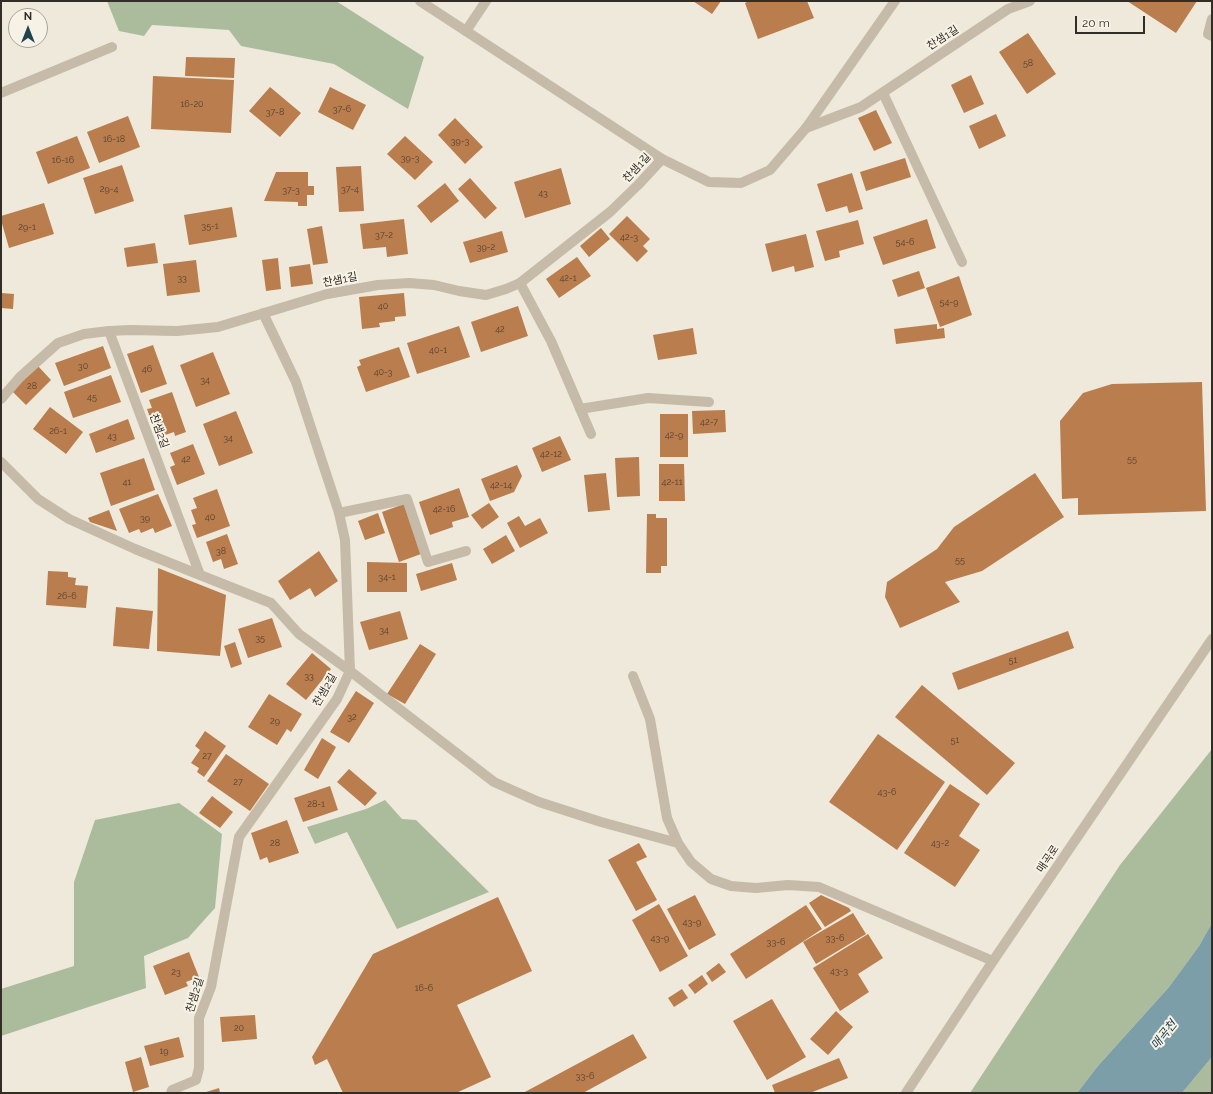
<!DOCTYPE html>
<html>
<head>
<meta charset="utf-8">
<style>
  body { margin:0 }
  #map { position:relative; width:1213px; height:1094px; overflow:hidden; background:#eee9da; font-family:Raleway,sans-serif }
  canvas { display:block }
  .frame { position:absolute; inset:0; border:2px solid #332d27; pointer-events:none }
  .north { position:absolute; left:8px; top:8px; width:40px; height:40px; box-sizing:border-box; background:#f7f2e6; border:1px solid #a9a39a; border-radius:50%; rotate:0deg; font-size:11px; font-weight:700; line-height:16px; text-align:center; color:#332d27 }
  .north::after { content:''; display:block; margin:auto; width:14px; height:18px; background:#214350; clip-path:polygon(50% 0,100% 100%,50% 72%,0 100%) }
  .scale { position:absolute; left:1075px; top:16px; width:70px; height:18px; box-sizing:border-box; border:2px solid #332d27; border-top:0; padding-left:5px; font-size:12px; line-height:14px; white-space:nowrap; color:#332d27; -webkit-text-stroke:3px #f7f2e6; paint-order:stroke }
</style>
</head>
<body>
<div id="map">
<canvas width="1213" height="1094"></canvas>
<div class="frame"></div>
<div class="north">N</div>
<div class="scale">20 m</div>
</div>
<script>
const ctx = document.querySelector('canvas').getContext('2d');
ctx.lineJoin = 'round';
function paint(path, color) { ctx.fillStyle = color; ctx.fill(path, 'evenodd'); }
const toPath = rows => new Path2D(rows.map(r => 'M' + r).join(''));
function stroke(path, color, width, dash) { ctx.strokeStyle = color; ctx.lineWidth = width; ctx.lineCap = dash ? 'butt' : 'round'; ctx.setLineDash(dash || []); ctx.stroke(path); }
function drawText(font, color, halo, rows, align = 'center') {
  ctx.font = font + ' Raleway,"Noto Sans KR",sans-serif'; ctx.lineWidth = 4; ctx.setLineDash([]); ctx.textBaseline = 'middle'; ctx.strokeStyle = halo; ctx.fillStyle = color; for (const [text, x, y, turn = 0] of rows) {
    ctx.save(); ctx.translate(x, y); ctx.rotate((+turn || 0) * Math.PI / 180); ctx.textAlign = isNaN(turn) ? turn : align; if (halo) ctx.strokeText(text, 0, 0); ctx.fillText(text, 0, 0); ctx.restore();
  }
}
const green = toPath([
  [107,1,336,1,424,57,408,109,334,64,241,46,229,30,152,25,144,36,119,31],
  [1212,749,1212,923,1199,946,1169,987,1097,1067,1077,1093,970,1093,1120,865],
  [385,800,402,819,416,820,489,892,397,929,347,832,315,844,307,827,366,809],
  [179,803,222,834,215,908,188,938,144,956,146,988,1,1036,1,989,74,966,74,882,95,820],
  [1212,1057,1212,1093,1182,1093]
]);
const water = toPath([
  [1212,923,1212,1057,1182,1093,1077,1093,1097,1067,1169,987,1199,946]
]);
const building = toPath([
  [693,1,721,1,712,14],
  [749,1,807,1,814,18,758,39,745,3],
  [1127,1,1197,1,1176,33],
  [1028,33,1056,74,1027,94,999,52],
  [186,57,235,58,234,78,185,76],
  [971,75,984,104,964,113,951,85],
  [153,76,234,80,231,133,151,129],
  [270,87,301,113,280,137,249,111],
  [330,87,366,105,353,130,318,112],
  [876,110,892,143,874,151,858,118],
  [996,114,1006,136,979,149,969,126],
  [128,116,140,147,99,163,87,132],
  [455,118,483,147,465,164,438,135],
  [77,136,90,168,48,184,36,152],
  [405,136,433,162,415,180,387,154],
  [905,158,911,177,866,191,860,172],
  [122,165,134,201,95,214,83,178],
  [361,166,364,211,339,212,336,167],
  [561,168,571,204,525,218,514,182],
  [276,172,308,172,308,186,314,186,314,195,307,195,307,206,298,206,298,202,264,201],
  [852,173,863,209,849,213,847,206,826,212,817,184],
  [470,178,497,208,485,219,458,189],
  [445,183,459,201,431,223,417,206],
  [44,203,54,234,9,248,1,220,1,216],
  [232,207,237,237,189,245,184,215],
  [627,216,650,239,643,246,648,251,637,262,609,234],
  [404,219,408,254,387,257,386,247,363,249,360,224],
  [927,219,936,248,883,265,873,237],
  [858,220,864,244,839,251,840,257,825,261,816,231],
  [322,226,328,263,313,265,307,229],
  [601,228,610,239,589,257,580,246],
  [502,231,508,252,470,263,463,242],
  [806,234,814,267,795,272,794,266,772,272,765,244],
  [155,243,158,263,127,267,124,248],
  [577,257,591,276,559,298,546,279],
  [278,258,281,289,266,291,262,260],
  [196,260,200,292,167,296,163,264],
  [310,264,313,284,291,287,289,267],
  [919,271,925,288,898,297,892,280],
  [959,276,972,315,940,327,926,288],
  [1,293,14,294,13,309,1,308],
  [404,293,406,316,395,317,395,321,379,323,380,327,362,329,359,297],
  [518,306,528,336,481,352,471,322],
  [937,324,937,329,944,328,945,338,896,344,894,329],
  [459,326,470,357,417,374,407,343],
  [693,328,697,354,658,360,653,335],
  [153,345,167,384,141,393,127,354],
  [103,346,111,368,64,386,55,363],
  [399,347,410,377,366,392,357,367,361,365,359,360],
  [213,352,230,394,196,407,180,365],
  [38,366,51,380,26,405,12,391],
  [111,375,121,402,73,418,64,392],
  [1202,382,1206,511,1078,515,1078,498,1062,499,1060,421,1083,393,1112,384],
  [172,392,186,432,175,436,174,432,162,436,159,427,154,429,147,409,152,408,149,400],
  [50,407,83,432,66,454,33,429],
  [725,410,726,432,693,434,692,411],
  [236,411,253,453,219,466,203,424],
  [660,414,688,414,688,457,660,457],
  [128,419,135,439,96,453,89,434],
  [560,436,571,460,542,472,532,448],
  [193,444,205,474,177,485,170,467,175,465,170,453],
  [639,457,640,496,617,497,615,458],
  [144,458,155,490,111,506,100,473],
  [659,464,684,464,685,501,659,501],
  [517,465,522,476,514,492,490,501,481,479],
  [606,473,610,510,588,512,584,475],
  [1035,473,1064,517,982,571,945,582,960,602,900,628,885,597,887,582,937,549,954,527],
  [459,488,469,517,452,522,453,527,430,535,419,502],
  [217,489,230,526,197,538,192,525,196,524,191,510,197,508,193,498],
  [158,494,172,526,155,533,153,528,141,533,139,529,129,533,119,509],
  [489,503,499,517,482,529,471,515],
  [404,504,421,554,399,562,382,512],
  [109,510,117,531,90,522,88,518],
  [378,513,385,533,365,540,358,521],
  [647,514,656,514,656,518,667,518,667,566,661,566,661,573,646,573],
  [519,516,525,526,540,518,548,533,520,548,507,523],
  [227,534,238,564,224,569,221,559,213,562,206,542],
  [506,535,515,551,492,564,483,549],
  [319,551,338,581,315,597,310,588,290,600,278,581],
  [367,562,407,563,407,592,367,592],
  [452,563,457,580,421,591,416,574],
  [158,568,226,595,220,656,157,651],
  [48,571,68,572,68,577,76,578,75,585,88,586,86,608,46,605],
  [116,607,153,611,149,649,113,646],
  [400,611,408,639,369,650,360,622],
  [272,618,282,647,248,658,238,629],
  [1068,631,1074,648,958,690,952,673],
  [235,642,242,664,231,668,224,646],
  [420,644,436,654,405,704,387,694],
  [312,653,331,669,306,700,286,684],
  [922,685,1015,763,987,795,895,717],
  [356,691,374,703,349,743,330,732],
  [269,694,302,714,291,732,287,729,277,745,248,727],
  [205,731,226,746,204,777,197,772,199,768,191,763,200,750,195,746],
  [878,734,945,782,897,850,829,802],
  [322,738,336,747,318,779,304,770],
  [226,754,269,784,250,811,207,781],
  [349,769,377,793,365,806,337,782],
  [950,784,980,804,959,836,980,850,955,887,904,853],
  [330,786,338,810,303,822,294,798],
  [212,796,233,812,220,828,199,813],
  [287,820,299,853,269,863,267,857,260,860,251,833],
  [639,843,647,857,636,862,657,900,636,911,608,860],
  [695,895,716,935,689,950,667,909],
  [821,895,849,908,851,911,825,927,809,903],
  [498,897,532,971,457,1005,491,1077,456,1093,343,1093,327,1059,315,1065,312,1057,373,954],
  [659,904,688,956,660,972,632,920],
  [806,905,822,929,746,979,730,954],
  [853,913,866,934,816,964,803,942],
  [868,934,883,958,858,974,869,992,840,1011,813,968],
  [189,952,199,977,186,982,188,986,165,995,153,966],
  [719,963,726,972,712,982,706,973],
  [702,975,708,984,695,994,688,985],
  [682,989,688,998,674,1007,668,998],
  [772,999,806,1057,767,1080,733,1021],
  [836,1011,853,1027,828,1055,810,1039],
  [255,1015,257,1039,222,1042,220,1017],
  [633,1034,647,1058,583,1093,523,1093],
  [179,1037,184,1057,150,1066,144,1046],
  [141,1057,149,1087,133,1092,125,1062],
  [839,1058,848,1078,810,1093,775,1093,772,1085],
  [219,1088,220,1093,203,1093]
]);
const service = toPath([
  [1212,19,1208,34,1212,36],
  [466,31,486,1],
  [883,93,962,262],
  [520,283,551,341,591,434],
  [580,409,648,398,709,402],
  [339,513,407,499,428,562,466,551],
  [633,676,650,719,667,818,678,843]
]);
const minor = toPath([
  [1,93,112,47],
  [806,128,861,107,1008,9,1030,1],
  [263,313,296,382,339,513,345,540,350,671,494,782,539,802,601,822,678,843,691,862,711,879,731,886,756,888,788,885,819,887,993,961],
  [109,331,200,575,271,603,299,634,350,671,337,699,239,837,211,987,199,1018,199,1068,196,1080,172,1090,171,1093],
  [1,399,20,377,58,343,84,334,109,331,130,330,177,331,218,327,327,294,378,285,409,283,434,285,459,291,486,295,506,289,520,283,610,212,638,185,662,159],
  [1,462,38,499,69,519,135,549,200,575]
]);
const tertiary = toPath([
  [420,1,662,159,709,182,741,183,770,170,806,128,895,1],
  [906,1093,993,961,1212,639]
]);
const numberNames = [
  ["58",1028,63],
  ["16-20",192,104],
  ["37-6",342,109],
  ["37-8",275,112],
  ["16-18",114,139],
  ["39-3",460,141],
  ["39-3",410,158],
  ["16-16",63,160],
  ["29-4",109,189],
  ["37-4",350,189],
  ["37-3",291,190],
  ["43",543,193],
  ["35-1",210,226],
  ["29-1",27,227],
  ["37-2",384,235],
  ["42-3",629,237],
  ["54-6",905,242],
  ["39-2",486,247],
  ["33",182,278],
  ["42-1",568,278],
  ["54-9",949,302],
  ["40",383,306],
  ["42",500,329],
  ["40-1",438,350],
  ["30",83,366],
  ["46",147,369],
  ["40-3",383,372],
  ["34",205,380],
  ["28",32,386],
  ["45",92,397],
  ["42-7",709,422],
  ["26-1",58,431],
  ["42-9",674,435],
  ["43",112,436],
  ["34",228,438],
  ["42-12",551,454],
  ["42",186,459],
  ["55",1132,459],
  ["41",127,482],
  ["42-11",672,482],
  ["42-14",501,485],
  ["42-16",444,509],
  ["40",210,517],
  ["39",145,518],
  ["38",221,551],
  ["55",960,560],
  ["34-1",387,577],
  ["26-6",67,596],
  ["34",384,630],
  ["35",260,638],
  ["51",1013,660],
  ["33",309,676],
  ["32",352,717],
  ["29",275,721],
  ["51",955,740],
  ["27",207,756],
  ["27",238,782],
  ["43-6",887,792],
  ["28-1",316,804],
  ["28",275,843],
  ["43-2",940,843],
  ["43-9",692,922],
  ["43-9",660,938],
  ["33-6",835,938],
  ["33-6",776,942],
  ["43-3",839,971],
  ["23",176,972],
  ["16-6",424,988],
  ["20",239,1028],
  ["19",164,1051],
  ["33-6",585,1076]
];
const streetNames = [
  ["찬샘1길",943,38,-33],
  ["찬샘1길",637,168,-47],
  ["찬샘1길",340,280,-11],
  ["찬샘2길",159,431,70],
  ["찬샘2길",325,690,-60],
  ["매곡로",1048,859,-56],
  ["찬샘2길",195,995,-73]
];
const waterNames = [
  ["매곡천",1164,1035,-51]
];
paint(green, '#abbc9c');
paint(water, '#7c9ea8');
paint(building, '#b97d4e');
stroke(service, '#c5bba8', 10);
stroke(minor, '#c5bba8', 10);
stroke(tertiary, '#c5bba8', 10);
drawText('9px', '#544131', null, numberNames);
drawText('11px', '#332d27', '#f7f2e6', streetNames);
drawText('italic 12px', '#214350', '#f7f2e6', waterNames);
</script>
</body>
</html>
